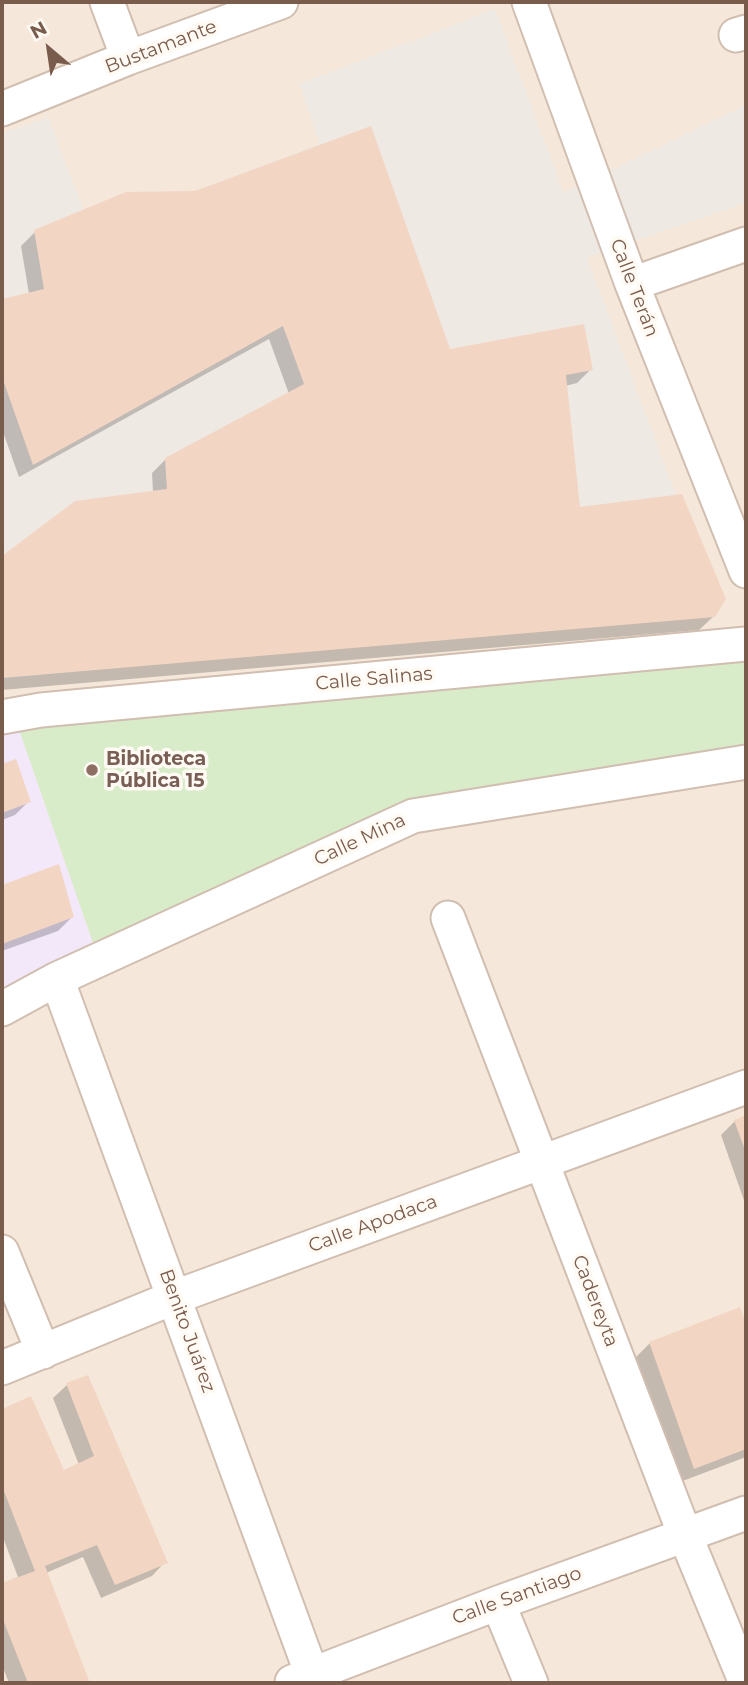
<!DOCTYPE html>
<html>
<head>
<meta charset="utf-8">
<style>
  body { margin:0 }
  #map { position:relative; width:748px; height:1685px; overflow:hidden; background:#fdf6ec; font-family:Montserrat,sans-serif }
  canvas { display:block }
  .frame { position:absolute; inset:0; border:4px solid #7a5c4d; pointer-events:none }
  .north { position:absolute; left:14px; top:14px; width:70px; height:70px; -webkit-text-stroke:5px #fffaf3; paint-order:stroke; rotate:331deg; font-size:19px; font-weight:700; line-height:28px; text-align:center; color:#7a5c4d }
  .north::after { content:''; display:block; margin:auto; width:24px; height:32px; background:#7a5c4d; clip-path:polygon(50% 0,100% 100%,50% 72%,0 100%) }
</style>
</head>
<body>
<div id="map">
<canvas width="748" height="1685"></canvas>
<div class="frame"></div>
<div class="north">N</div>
</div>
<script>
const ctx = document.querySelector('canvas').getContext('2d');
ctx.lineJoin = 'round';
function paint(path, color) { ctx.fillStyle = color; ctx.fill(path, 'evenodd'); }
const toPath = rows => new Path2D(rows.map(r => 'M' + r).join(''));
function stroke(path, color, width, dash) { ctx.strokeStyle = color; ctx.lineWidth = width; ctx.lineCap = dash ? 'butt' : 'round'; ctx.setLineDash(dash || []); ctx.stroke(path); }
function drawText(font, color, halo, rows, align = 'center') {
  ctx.font = font + ' Montserrat,sans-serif'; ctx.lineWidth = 7; ctx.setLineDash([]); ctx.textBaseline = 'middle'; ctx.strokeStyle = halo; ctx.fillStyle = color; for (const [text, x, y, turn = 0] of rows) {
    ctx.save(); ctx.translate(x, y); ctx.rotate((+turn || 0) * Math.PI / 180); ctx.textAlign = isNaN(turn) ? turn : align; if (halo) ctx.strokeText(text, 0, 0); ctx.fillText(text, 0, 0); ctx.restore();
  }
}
const residential = toPath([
  [2,2,746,2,746,1683,2,1683]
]);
const industrial = toPath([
  [495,9,564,193,746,105,746,203,587,257,713,594,704,607,2,680,2,134,48,117,84,210,126,192,195,191,320,144,299,84]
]);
const education = toPath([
  [14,715,99,960,2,996,2,721]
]);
const green = toPath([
  [746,644,746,762,413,816,99,960,14,715]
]);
const shadow = toPath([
  [35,232,449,351,591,369,577,383,565,386,579,509,714,616,699,630,2,690,2,558,76,503,153,492,152,473,166,459,289,394,269,339,19,477,2,429,2,300,29,294,21,246],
  [15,761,29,801,15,815,2,820,2,766],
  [58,867,72,917,58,931,2,951,2,887],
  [746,1117,746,1206,721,1135,735,1121],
  [739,1309,746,1328,746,1457,680,1482,636,1357,650,1343],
  [67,1385,165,1562,152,1576,101,1598,83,1557,46,1573,88,1683,9,1683,2,1665,2,1584,18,1577,2,1535,2,1411,30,1399,63,1473,79,1465,53,1398]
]);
const building = toPath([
  [371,126,450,349,584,324,593,370,566,375,580,507,682,494,726,599,715,617,2,678,2,556,75,501,167,489,165,458,304,384,283,326,33,465,2,377,2,299,44,289,34,230,126,192,195,191],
  [16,759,31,802,2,813,2,764],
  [59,864,74,917,2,944,2,885],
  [746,1115,746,1153,734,1120],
  [740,1307,746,1323,746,1449,694,1469,649,1342],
  [88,1375,168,1563,115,1585,97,1545,45,1566,90,1683,28,1683,2,1617,2,1583,35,1571,2,1486,2,1409,31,1396,64,1470,94,1456,66,1383]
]);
const minor = toPath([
  [107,2,128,58],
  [529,2,632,284,746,571],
  [736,35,746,32],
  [2,109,128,58,281,2],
  [632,284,746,244],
  [2,717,41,710,746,644],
  [448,918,685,1535,746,1683],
  [57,979,315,1683],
  [2,1009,57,979,413,816,746,762],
  [2,1252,43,1352],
  [2,1368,175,1297,746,1087],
  [498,1603,531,1683],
  [292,1682,498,1603,746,1513]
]);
const markers = [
  [92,770,7,"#8d6e63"]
];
const streetNames = [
  ["Bustamante",161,47,-21],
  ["Calle Terán",634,288,69],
  ["Calle Salinas",374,679,-5],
  ["Calle Mina",360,840,-25],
  ["Calle Apodaca",373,1224,-20],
  ["Cadereyta",595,1301,69],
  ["Benito Juárez",187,1331,70],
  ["Calle Santiago",517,1596,-20]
];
const educationNames = [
  ["Biblioteca",106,759],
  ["Pública 15",106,781]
];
paint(residential, '#f5e8da');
paint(industrial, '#efe9e4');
paint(education, '#f3e8fa');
paint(green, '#d8ecc9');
paint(shadow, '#0003');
paint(building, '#f3d5c3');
stroke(minor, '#d1beb0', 37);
stroke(minor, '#fff', 33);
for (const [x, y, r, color] of markers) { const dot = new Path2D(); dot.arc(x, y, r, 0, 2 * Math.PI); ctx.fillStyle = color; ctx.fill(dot); stroke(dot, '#fffaf3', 2.5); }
drawText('19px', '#7a5c4d', '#fffaf3', streetNames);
drawText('bold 19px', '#785e54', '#fffaf3', educationNames, 'left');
</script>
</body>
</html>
